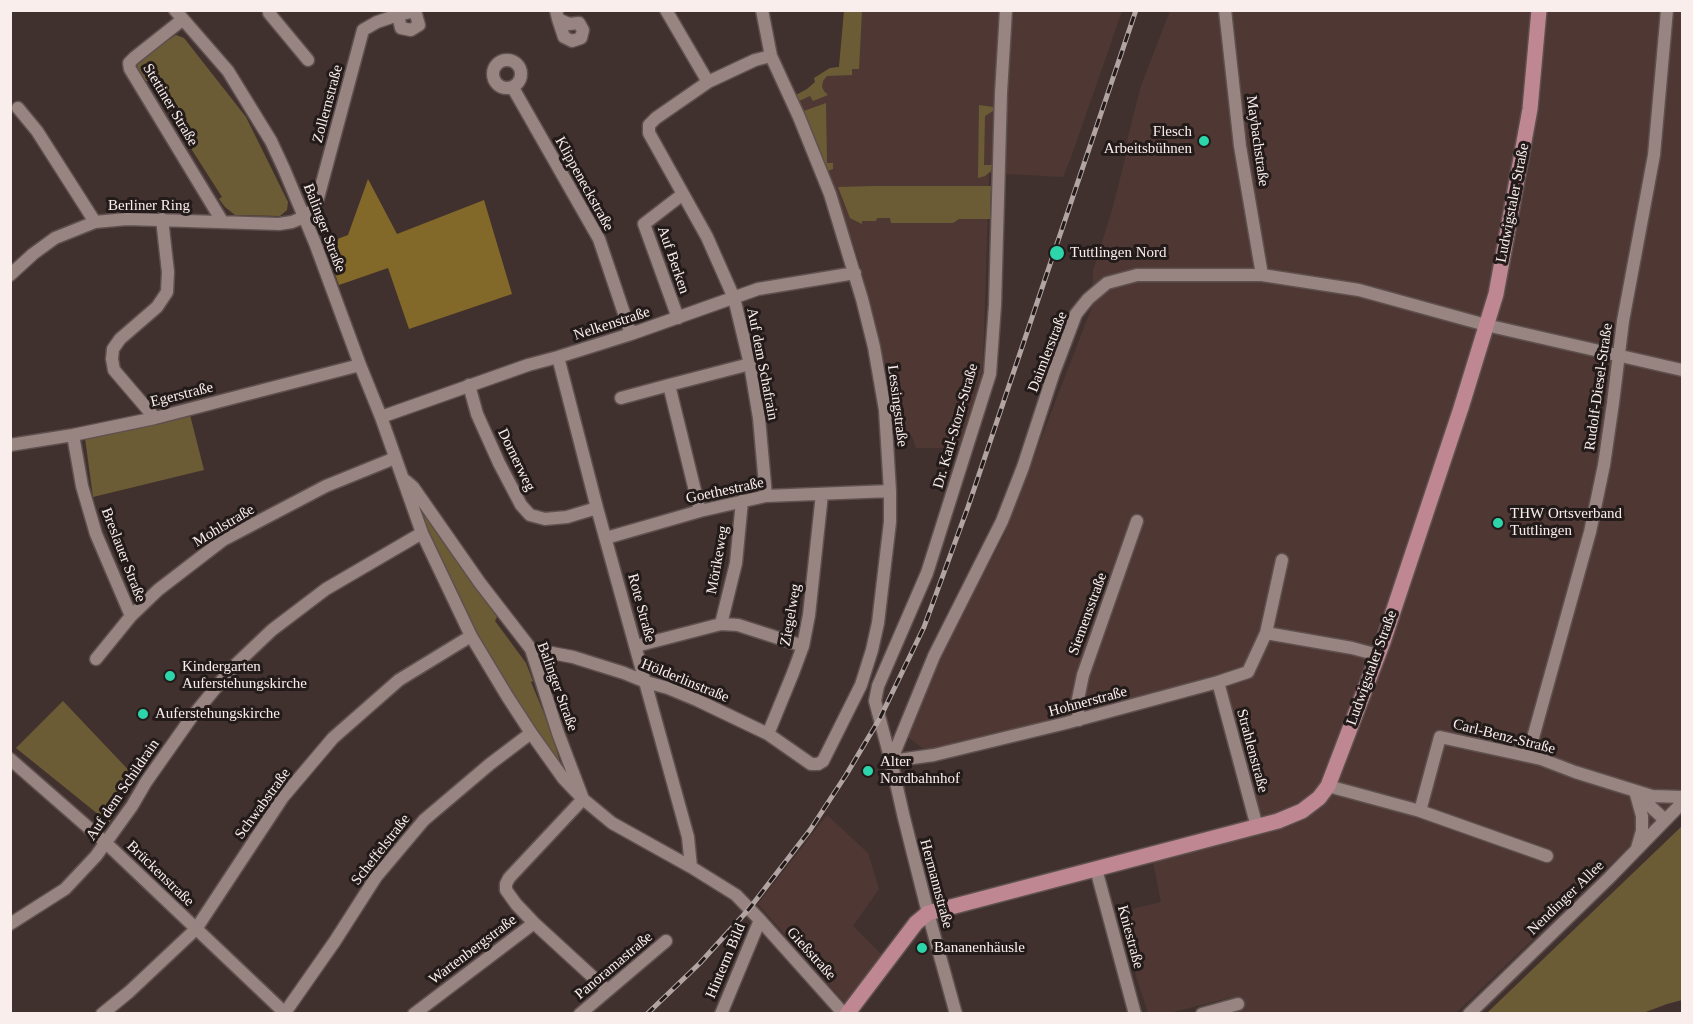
<!DOCTYPE html>
<html>
<head>
<meta charset="utf-8">
<style>
  body { margin:0 }
  #map { position:relative; width:1693px; height:1024px; overflow:hidden; background:#41312e; font-family:"Times New Roman",serif }
  canvas { display:block }
  .frame { position:absolute; inset:0; border:12px solid #f9eeec; pointer-events:none }
</style>
</head>
<body>
<div id="map">
<canvas width="1693" height="1024"></canvas>
<div class="frame"></div>
</div>
<script>
const ctx = document.querySelector('canvas').getContext('2d');
ctx.lineJoin = 'round';
function paint(path, color) { ctx.fillStyle = color; ctx.fill(path, 'evenodd'); }
const toPath = rows => new Path2D(rows.map(r => 'M' + r).join(''));
function stroke(path, color, width, dash) { ctx.strokeStyle = color; ctx.lineWidth = width; ctx.lineCap = dash ? 'butt' : 'round'; ctx.setLineDash(dash || []); ctx.stroke(path); }
function drawText(font, color, halo, rows, align = 'center') {
  ctx.font = font + ' "Times New Roman",serif'; ctx.lineWidth = 6; ctx.setLineDash([]); ctx.textBaseline = 'middle'; ctx.strokeStyle = halo; ctx.fillStyle = color; for (const [text, x, y, turn = 0] of rows) {
    ctx.save(); ctx.translate(x, y); ctx.rotate((+turn || 0) * Math.PI / 180); ctx.textAlign = isNaN(turn) ? turn : align; if (halo) ctx.strokeText(text, 0, 0); ctx.fillText(text, 0, 0); ctx.restore();
  }
}
const built = toPath([
  [844,11,1122,11,1070,160,1063,177,989,173,983,364,980,384,959,448,916,448,912,436,897,436,891,388,859,260,827,171,796,95,807,89,815,82,814,78,830,68,839,67],
  [1170,11,1682,11,1682,796,1456,1013,1235,1013,1229,998,1169,1013,1148,1013,1116,913,1161,902,1153,861,1265,831,1221,676,937,749,922,748,908,737,942,653,1003,537,1092,307,1093,271,1112,210,1126,155,1128,137,1141,86],
  [827,815,868,853,879,889,853,926,884,957,845,1003,758,904]
]);
const green = toPath([
  [844,11,862,11,859,69,852,69,852,75,827,76,823,81,822,87,824,91,828,95,813,101,810,96,799,101,796,95,807,89,815,82,814,78,830,68,839,67],
  [176,35,184,38,246,117,288,202,287,210,280,216,235,215,225,207,219,199,222,197,148,81,144,82,137,68,138,61],
  [826,103,827,163,833,163,833,169,827,171,804,111],
  [979,105,993,107,993,111,985,116,984,165,992,165,991,171,985,176,978,178],
  [874,186,991,186,990,219,959,219,953,223,891,223,890,218,877,218,876,221,862,221,862,224,850,218,838,187],
  [190,415,204,470,93,497,85,438,139,428],
  [421,514,427,518,497,617,495,621,526,663,533,681,531,682,550,728,562,769,534,730,475,632,428,535],
  [63,701,137,779,109,823,16,748],
  [1682,826,1682,1000,1667,1004,1643,1013,1487,1013]
]);
const forest = toPath([
  [368,179,397,234,484,200,512,294,409,329,388,268,339,285,324,244,348,235]
]);
const minor = toPath([
  [175,10,228,71,271,141,284,169,315,243,360,365,381,417,422,533,471,636,507,696,531,733,563,778,583,799,612,823,691,867,736,895,760,920,844,1014],
  [269,10,269,13,308,60],
  [556,10,558,19,564,37,572,41,581,38,583,30,579,23,569,24,558,19],
  [666,10,708,82],
  [762,10,771,56],
  [1225,10,1240,146,1262,275],
  [182,20,134,58,129,63,130,69,222,221],
  '493 74a14 14 0 1 1 28 0a14 14 0 1 1-28 0Z',
  [513,88,599,239,631,334],
  [18,108,37,131,95,222],
  [10,275,33,254,55,238,95,222,127,219,279,224,292,222,304,217,314,209,318,198,363,30,377,22,398,15,415,11,419,25,411,30,401,28,398,15],
  [678,318,644,224,683,194],
  [558,357,597,508,688,837,691,867],
  [469,385,477,414,499,463,521,505,530,515,545,519,567,517,597,508],
  [669,385,750,364],
  [621,398,669,385,700,511],
  [381,417,528,365,558,357,631,334,758,289,855,273],
  [155,418,114,370,112,359,113,349,120,339,157,307,167,292,168,272,162,219],
  [73,435,82,486,96,534,131,616],
  [10,445,73,435,155,418,360,365],
  [406,481,413,487,480,583,531,649,558,733,583,799,509,878,506,884,506,890,516,904,534,923,607,990],
  [606,538,700,511,766,496,890,491],
  [1282,560,1266,633,1352,648,1378,655],
  [721,624,736,563,742,501],
  [636,646,721,624,738,625,803,646],
  [531,649,573,657,624,673,646,682,668,688,697,700,768,734,811,764,818,764,823,761,861,685,872,650,878,623,890,522,890,491,885,410,874,347,862,299,830,194,799,117,771,56,755,60,708,82,656,118,649,125,649,133,707,237,734,298,750,364,759,418,766,496],
  [96,659,131,616,158,590,223,540,326,486,395,458],
  [1218,682,1257,827],
  [1079,720,1077,704,1083,675,1137,521],
  [768,734,793,673,803,646,809,615,822,494],
  [10,759,106,843,286,1014],
  [1541,759,1531,745,1590,532,1604,465,1613,403,1623,321,1654,155,1667,10],
  [891,761,934,656,1002,521,1023,467,1054,372,1076,314,1088,299,1107,283,1137,275,1262,275,1359,290,1486,325,1682,370],
  [891,761,934,755,1066,723,1218,682,1248,672,1266,633],
  [1328,786,1420,811,1547,856],
  [1635,791,1642,816,1642,831,1637,848],
  [1635,792,1665,820],
  [1420,811,1440,737,1541,759,1575,772,1652,796,1682,797],
  [1096,869,1135,1014],
  [10,924,65,889,96,856,132,806,146,782,191,718,232,668,272,630,326,589,422,533],
  [102,1014,129,992,196,929,283,797,333,738,399,680,471,636],
  [284,1014,335,941,376,877,424,820,490,764,531,733],
  [414,1014,534,923],
  [580,1014,666,941],
  [721,1014,760,920],
  [956,1014,928,913,904,818,891,761,875,701,878,686,927,573,990,374,995,305,1001,93,1006,10],
  [1202,1014,1238,1004],
  [1469,1014,1609,878,1682,803]
]);
const major = toPath([
  [847,1014,916,923,928,913,1278,821,1302,811,1319,798,1328,786,1383,642,1461,408,1496,294,1530,109,1539,10]
]);
const rail = toPath([
  [647,1014,700,963,749,909,810,830,846,775,880,718,924,627,968,507,1136,10]
]);
const markers = [
  [1204,141,6,"#2dd5ab"],
  [1057,253,8,"#2dd5ab"],
  [1498,523,6,"#2dd5ab"],
  [170,676,6,"#2dd5ab"],
  [143,714,6,"#2dd5ab"],
  [868,771,6,"#2dd5ab"],
  [922,948,6,"#2dd5ab"]
];
const streetNames = [
  ["Zollernstraße",328,104,-75],
  ["Stettiner Straße",170,105,59],
  ["Maybachstraße",1257,141,82],
  ["Klippeneckstraße",584,184,61],
  ["Ludwigstaler Straße",1513,203,-79],
  ["Berliner Ring",149,206],
  ["Balinger Straße",324,228,69],
  ["Auf Berken",673,260,71],
  ["Nelkenstraße",612,324,-18],
  ["Daimlerstraße",1048,352,-69],
  ["Auf dem Schafrain",762,364,79],
  ["Rudolf-Diesel-Straße",1599,387,-82],
  ["Egerstraße",182,395,-14],
  ["Lessingstraße",897,406,83],
  ["Dr. Karl-Storz-Straße",956,426,-74],
  ["Dornerweg",516,460,64],
  ["Goethestraße",725,491,-12],
  ["Mohlstraße",224,526,-31],
  ["Breslauer Straße",123,555,69],
  ["Mörikeweg",718,560,-80],
  ["Rote Straße",641,608,75],
  ["Siemensstraße",1088,614,-70],
  ["Ziegelweg",791,615,-80],
  ["Ludwigstaler Straße",1372,668,-70],
  ["Hölderlinstraße",685,681,22],
  ["Balinger Straße",557,687,70],
  ["Hohnerstraße",1088,702,-15],
  ["Carl-Benz-Straße",1504,737,14],
  ["Strahlenstraße",1252,751,75],
  ["Auf dem Schildrain",123,790,-56],
  ["Schwabstraße",263,804,-54],
  ["Scheffelstraße",381,850,-52],
  ["Brückenstraße",160,874,44],
  ["Hermannstraße",936,884,75],
  ["Nendinger Allee",1566,898,-44],
  ["Kniestraße",1130,937,75],
  ["Wartenbergstraße",473,950,-37],
  ["Gießstraße",811,954,48],
  ["Hinterm Bild",726,961,-67],
  ["Panoramastraße",614,966,-40]
];
const poiNames = [
  ["Flesch",1192,132,"right"],
  ["Arbeitsbühnen",1192,149,"right"],
  ["Tuttlingen Nord",1070,253],
  ["THW Ortsverband",1510,514],
  ["Tuttlingen",1510,531],
  ["Kindergarten",182,667],
  ["Auferstehungskirche",182,684],
  ["Auferstehungskirche",155,714],
  ["Alter",880,762],
  ["Nordbahnhof",880,779],
  ["Bananenhäusle",934,948]
];
paint(built, '#4f3833');
paint(green, '#6c5c36');
paint(forest, '#826829');
stroke(minor, '#5e504e', 15);
stroke(major, '#5e504e', 18);
stroke(minor, '#988480', 12);
stroke(major, '#be8791', 15);
stroke(rail, '#b1a4a2', 5);
stroke(rail, '#231b1a', 3, [9]);
for (const [x, y, r, color] of markers) { const dot = new Path2D(); dot.arc(x, y, r, 0, 2 * Math.PI); ctx.fillStyle = color; ctx.fill(dot); stroke(dot, '#231b1a', 2); }
drawText('15px', '#f9eeec', '#231b1a', streetNames);
drawText('15px', '#f9eeec', '#231b1a', poiNames, 'left');
</script>
</body>
</html>
